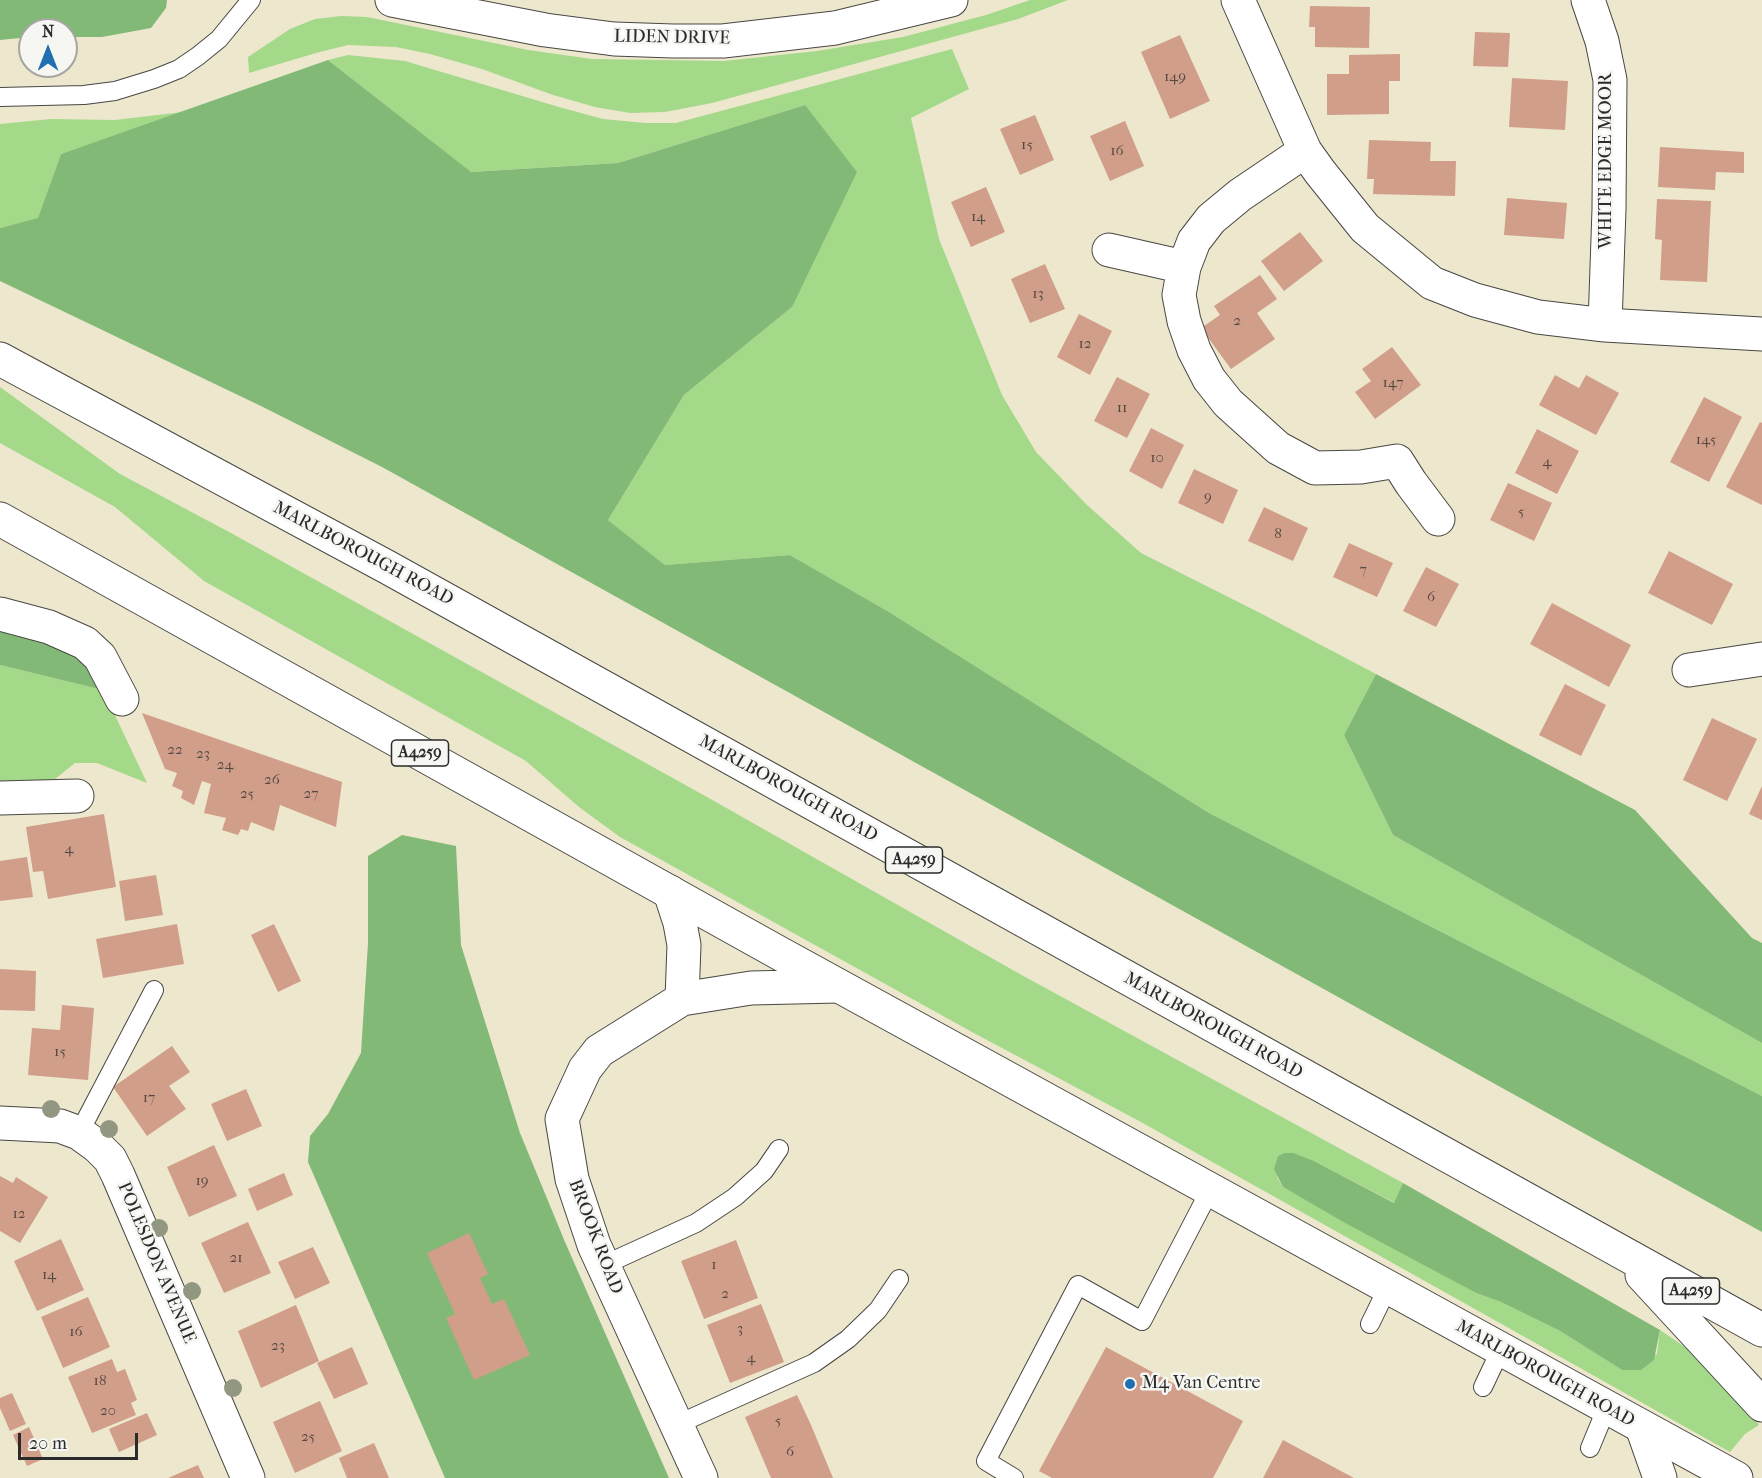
<!DOCTYPE html>
<html>
<head>
<meta charset="utf-8">
<style>
  body { margin:0 }
  #map { position:relative; width:1762px; height:1478px; overflow:hidden; background:#ece7cd; font-family:"IM FELL French Canon",serif }
  canvas { display:block }
  .north { position:absolute; left:18px; top:18px; width:60px; height:60px; box-sizing:border-box; background:#f6f6f2; border:2px solid #a5a5a2; border-radius:50%; rotate:0deg; font-size:16px; font-weight:700; line-height:24px; text-align:center; color:#2b2b2b }
  .north::after { content:''; display:block; margin:auto; width:21px; height:27px; background:#1f6fb2; clip-path:polygon(50% 0,100% 100%,50% 72%,0 100%) }
  .scale { position:absolute; left:18px; top:1433px; width:120px; height:27px; box-sizing:border-box; border:3px solid #2b2b2b; border-top:0; padding-left:8px; font-size:18px; line-height:21px; white-space:nowrap; color:#2b2b2b; -webkit-text-stroke:4px #f6f6f2; paint-order:stroke }
</style>
</head>
<body>
<div id="map">
<canvas width="1762" height="1478"></canvas>
<div class="north">N</div>
<div class="scale">20 m</div>
</div>
<script>
const ctx = document.querySelector('canvas').getContext('2d');
ctx.lineJoin = 'round';
function paint(path, color) { ctx.fillStyle = color; ctx.fill(path, 'evenodd'); }
const toPath = rows => new Path2D(rows.map(r => 'M' + r).join(''));
function stroke(path, color, width, dash) { ctx.strokeStyle = color; ctx.lineWidth = width; ctx.lineCap = dash ? 'butt' : 'round'; ctx.setLineDash(dash || []); ctx.stroke(path); }
function drawText(font, color, halo, rows, align = 'center') {
  ctx.font = font + ' "IM FELL French Canon",serif'; ctx.lineWidth = 5; ctx.setLineDash([]); ctx.textBaseline = 'middle'; ctx.strokeStyle = halo; ctx.fillStyle = color; for (const [text, x, y, turn = 0] of rows) {
    ctx.save(); ctx.translate(x, y); ctx.rotate((+turn || 0) * Math.PI / 180); ctx.textAlign = isNaN(turn) ? turn : align; if (halo) ctx.strokeText(text, 0, 0); ctx.fillText(text, 0, 0); ctx.restore();
  }
}
const green = toPath([
  [1030,0,1068,0,1018,19,712,103,665,112,630,113,595,107,553,95,482,69,430,54,396,47,348,45,316,53,249,73,248,57,290,29,315,19,341,16,367,17,528,50,592,59,724,61,817,51,903,37,986,15],
  [952,49,969,89,911,118,939,239,1002,395,1036,452,1087,505,1141,553,1262,614,1376,674,1344,735,1393,835,1762,1043,1762,1096,1209,813,889,612,790,555,665,565,608,520,684,395,792,307,805,105,618,163,470,172,328,60,348,55,405,61,559,107,603,119,645,123,676,123],
  [183,112,61,154,38,219,0,228,0,124,51,119,115,120],
  [0,387,120,474,231,533,707,797,1018,973,1403,1183,1395,1203,1314,1161,1277,1177,1283,1187,1476,1293,1501,1302,1560,1331,1622,1370,1657,1354,1660,1330,1685,1347,1708,1367,1741,1401,1759,1425,1745,1434,1730,1452,1141,1122,972,1032,620,837,579,807,526,761,204,581,115,507,0,443],
  [0,665,103,690,147,783,97,763,75,763,55,779,41,783,0,784]
]);
const forest = toPath([
  [0,0,167,0,166,8,151,28,102,37,66,37,66,30,30,30,30,37,0,40],
  [328,60,471,172,618,163,805,105,857,172,792,307,684,395,608,520,665,565,790,555,889,612,1209,813,1762,1096,1762,1232,382,467,263,407,0,281,0,228,38,218,61,154],
  [0,621,72,642,103,690,0,665],
  [1376,674,1635,810,1752,938,1762,943,1762,1043,1393,835,1344,735],
  [402,835,456,846,461,945,520,1133,565,1242,669,1478,445,1478,308,1162,310,1136,328,1114,361,1053,368,943,368,856],
  [1285,1153,1293,1153,1314,1161,1394,1203,1403,1183,1660,1330,1654,1360,1641,1370,1622,1370,1560,1331,1501,1302,1476,1293,1347,1224,1283,1187,1274,1169,1278,1156]
]);
const building = toPath([
  [1310,6,1370,7,1369,48,1315,47,1315,27,1309,27],
  [1475,32,1510,33,1508,67,1473,66],
  [1180,35,1210,101,1170,119,1141,52],
  [1400,54,1400,81,1389,81,1389,114,1327,115,1327,74,1349,74,1349,55],
  [1512,78,1568,81,1565,130,1509,127],
  [1035,115,1054,160,1020,175,1000,129],
  [1125,121,1144,166,1110,181,1090,136],
  [1369,140,1431,142,1430,161,1456,161,1455,196,1373,194,1374,179,1367,179],
  [1660,147,1744,152,1744,173,1716,172,1715,190,1658,187],
  [986,187,1005,232,971,247,951,202],
  [1507,198,1567,203,1564,239,1504,235],
  [1657,199,1711,201,1707,282,1660,280,1662,240,1655,239],
  [1300,232,1323,261,1284,291,1261,261],
  [1045,264,1065,309,1030,323,1011,279],
  [1260,275,1277,299,1257,313,1275,339,1231,369,1201,328,1220,315,1214,306],
  [1079,314,1112,331,1090,375,1057,357],
  [1392,347,1421,385,1375,419,1355,392,1371,381,1362,369],
  [1555,375,1579,388,1586,375,1619,393,1596,435,1539,405],
  [1117,377,1150,394,1127,438,1094,421],
  [1704,397,1742,417,1709,482,1670,462],
  [1760,422,1762,423,1762,505,1726,487],
  [1151,428,1184,445,1162,489,1129,471],
  [1537,429,1579,451,1557,494,1515,473],
  [1194,469,1238,490,1223,524,1178,503],
  [1508,483,1552,503,1534,541,1490,520],
  [1264,507,1308,528,1293,561,1248,541],
  [1349,543,1393,563,1377,597,1333,577],
  [1669,551,1733,584,1712,625,1648,593],
  [1426,567,1459,584,1436,627,1403,611],
  [1552,603,1631,645,1609,687,1530,644],
  [1565,684,1606,705,1581,756,1539,735],
  [142,713,342,782,336,827,280,805,274,831,251,822,248,831,241,829,238,835,222,830,226,818,204,813,211,784,202,781,194,805,181,798,183,791,172,786,177,773,165,769],
  [1712,718,1757,739,1727,801,1683,780],
  [1762,786,1762,820,1749,814],
  [104,814,116,887,48,899,43,871,33,872,26,827],
  [27,857,33,897,0,901,0,861],
  [156,875,163,915,125,921,119,881],
  [177,924,184,964,103,978,96,939],
  [274,924,301,981,278,992,251,935],
  [0,969,36,971,35,1011,0,1010],
  [62,1005,94,1008,88,1080,28,1075,32,1028,60,1030],
  [172,1046,190,1072,169,1086,186,1109,147,1136,113,1087],
  [246,1089,262,1126,227,1141,211,1104],
  [214,1145,237,1196,189,1217,167,1167],
  [284,1173,293,1195,257,1211,248,1189],
  [0,1176,13,1183,16,1177,48,1197,20,1243,0,1231],
  [248,1222,271,1273,224,1293,201,1243],
  [469,1233,488,1274,480,1278,492,1304,504,1299,530,1355,474,1380,446,1318,455,1314,427,1253],
  [61,1239,84,1290,37,1311,14,1261],
  [736,1240,758,1298,704,1319,681,1261],
  [313,1247,330,1283,295,1299,278,1262],
  [88,1297,110,1347,63,1368,41,1317],
  [761,1304,784,1362,730,1383,707,1325],
  [296,1305,319,1361,261,1388,238,1331],
  [352,1347,368,1384,334,1399,317,1363],
  [1106,1347,1243,1421,1213,1478,1052,1478,1039,1471],
  [112,1359,117,1372,125,1369,137,1400,131,1403,136,1415,92,1433,68,1377],
  [12,1393,26,1424,10,1431,0,1408,0,1398],
  [797,1395,811,1425,833,1478,771,1478,745,1417],
  [320,1401,342,1451,295,1473,273,1422],
  [147,1413,157,1435,119,1452,109,1429],
  [29,1427,43,1459,27,1466,13,1435],
  [1283,1440,1354,1478,1263,1478],
  [374,1443,389,1478,347,1478,339,1458],
  [198,1465,204,1478,168,1478]
]);
const lane = toPath([
  [0,97,84,95,115,91,154,79,179,69,198,56,219,39,251,0],
  [79,1133,154,990],
  [604,1265,696,1223,735,1197,764,1171,779,1149],
  [1370,1324,1388,1287],
  [1483,1387,1501,1349],
  [676,1425,814,1363,848,1339,878,1310,899,1279],
  [1590,1448,1607,1407],
  [1014,1478,986,1461,1078,1285,1142,1321,1210,1190]
]);
const street = toPath([
  [392,0,545,30,614,39,673,41,723,41,835,28,951,0],
  [1238,0,1305,151,1320,172,1365,228,1432,283,1475,300,1538,317,1605,325,1762,334],
  [1588,0,1602,41,1610,80,1609,209,1605,325],
  [1305,151,1240,195,1211,219,1194,241,1184,267,1179,295,1184,321,1194,350,1209,379,1228,403,1278,448,1315,468,1361,467,1397,461,1411,483,1438,519],
  [1109,250,1184,267],
  [0,614,49,627,85,643,100,657,122,699],
  [1689,670,1762,659],
  [0,798,77,796],
  [670,892,680,923,684,945,682,999],
  [0,1123,60,1126,79,1133,97,1146,110,1159,118,1175,248,1478],
  [1642,1427,1660,1478],
  [701,1478,594,1245,572,1179,562,1119,585,1069,599,1051,682,999,751,988,838,986]
]);
const primary = toPath([
  [0,359,387,567,1762,1330],
  [0,519,779,953,1736,1478],
  [1642,1275,1762,1405]
]);
const trees = [
  [51,1109],
  [109,1129],
  [159,1228],
  [192,1291],
  [233,1388]
];
const markers = [
  [1130,1384,6,"#1f6fb2"]
];
const numberNames = [
  ["149",1175,77],
  ["15",1027,145],
  ["16",1117,151],
  ["14",978,217],
  ["13",1038,294],
  ["2",1237,321],
  ["12",1085,344],
  ["147",1393,383],
  ["11",1122,408],
  ["145",1706,440],
  ["10",1157,458],
  ["4",1547,462],
  ["9",1208,497],
  ["5",1521,512],
  ["8",1278,534],
  ["7",1363,570],
  ["6",1431,597],
  ["22",175,750],
  ["23",203,754],
  ["24",225,765],
  ["26",272,780],
  ["25",247,794],
  ["27",311,794],
  ["4",69,849],
  ["15",60,1052],
  ["17",149,1098],
  ["19",202,1181],
  ["12",19,1214],
  ["21",236,1258],
  ["1",714,1265],
  ["14",49,1275],
  ["2",725,1294],
  ["3",740,1329],
  ["16",76,1332],
  ["23",278,1346],
  ["4",751,1358],
  ["18",100,1381],
  ["20",108,1411],
  ["5",778,1421],
  ["25",308,1437],
  ["6",790,1452]
];
const shields = [
  [420,753,57],
  [914,860,57],
  [1691,1291,57]
];
const shieldNames = [
  ["A4259",420,753],
  ["A4259",914,860],
  ["A4259",1691,1291]
];
const streetNames = [
  ["LIDEN DRIVE",672,38,1],
  ["WHITE EDGE MOOR",1607,161,-90],
  ["MARLBOROUGH ROAD",363,554,28],
  ["MARLBOROUGH ROAD",788,789,29],
  ["MARLBOROUGH ROAD",1213,1026,29],
  ["BROOK ROAD",595,1237,69],
  ["POLESDON AVENUE",156,1263,67],
  ["MARLBOROUGH ROAD",1545,1374,29]
];
const poiNames = [
  ["M4 Van Centre",1142,1384]
];
paint(green, '#a4d98a');
paint(forest, '#83b976');
paint(building, '#d19e8a');
stroke(lane, '#484743', 20);
stroke(street, '#484743', 35);
stroke(primary, '#484743', 35);
stroke(lane, '#fff', 18);
stroke(street, '#fff', 33);
stroke(primary, '#fff', 33);
ctx.fillStyle = '#929781';
for (const [x, y] of trees) { ctx.beginPath(); ctx.arc(x, y, 9, 0, 2 * Math.PI); ctx.fill(); }
for (const [x, y, r, color] of markers) { const dot = new Path2D(); dot.arc(x, y, r, 0, 2 * Math.PI); ctx.fillStyle = color; ctx.fill(dot); stroke(dot, '#f6f6f2', 2); }
drawText('15px', '#544843', null, numberNames);
for (const [x, y, w] of shields) { const box = new Path2D(); box.roundRect(x - w / 2, y - 13, w, 26, 4.5); ctx.fillStyle = '#f6f6f2'; ctx.fill(box); stroke(box, '#2b2b2b', 1.5); }
drawText('bold 16px', '#2b2b2b', null, shieldNames);
drawText('18px', '#2b2b2b', '#f6f6f2', streetNames);
drawText('18px', '#2b2b2b', '#f6f6f2', poiNames, 'left');
</script>
</body>
</html>
